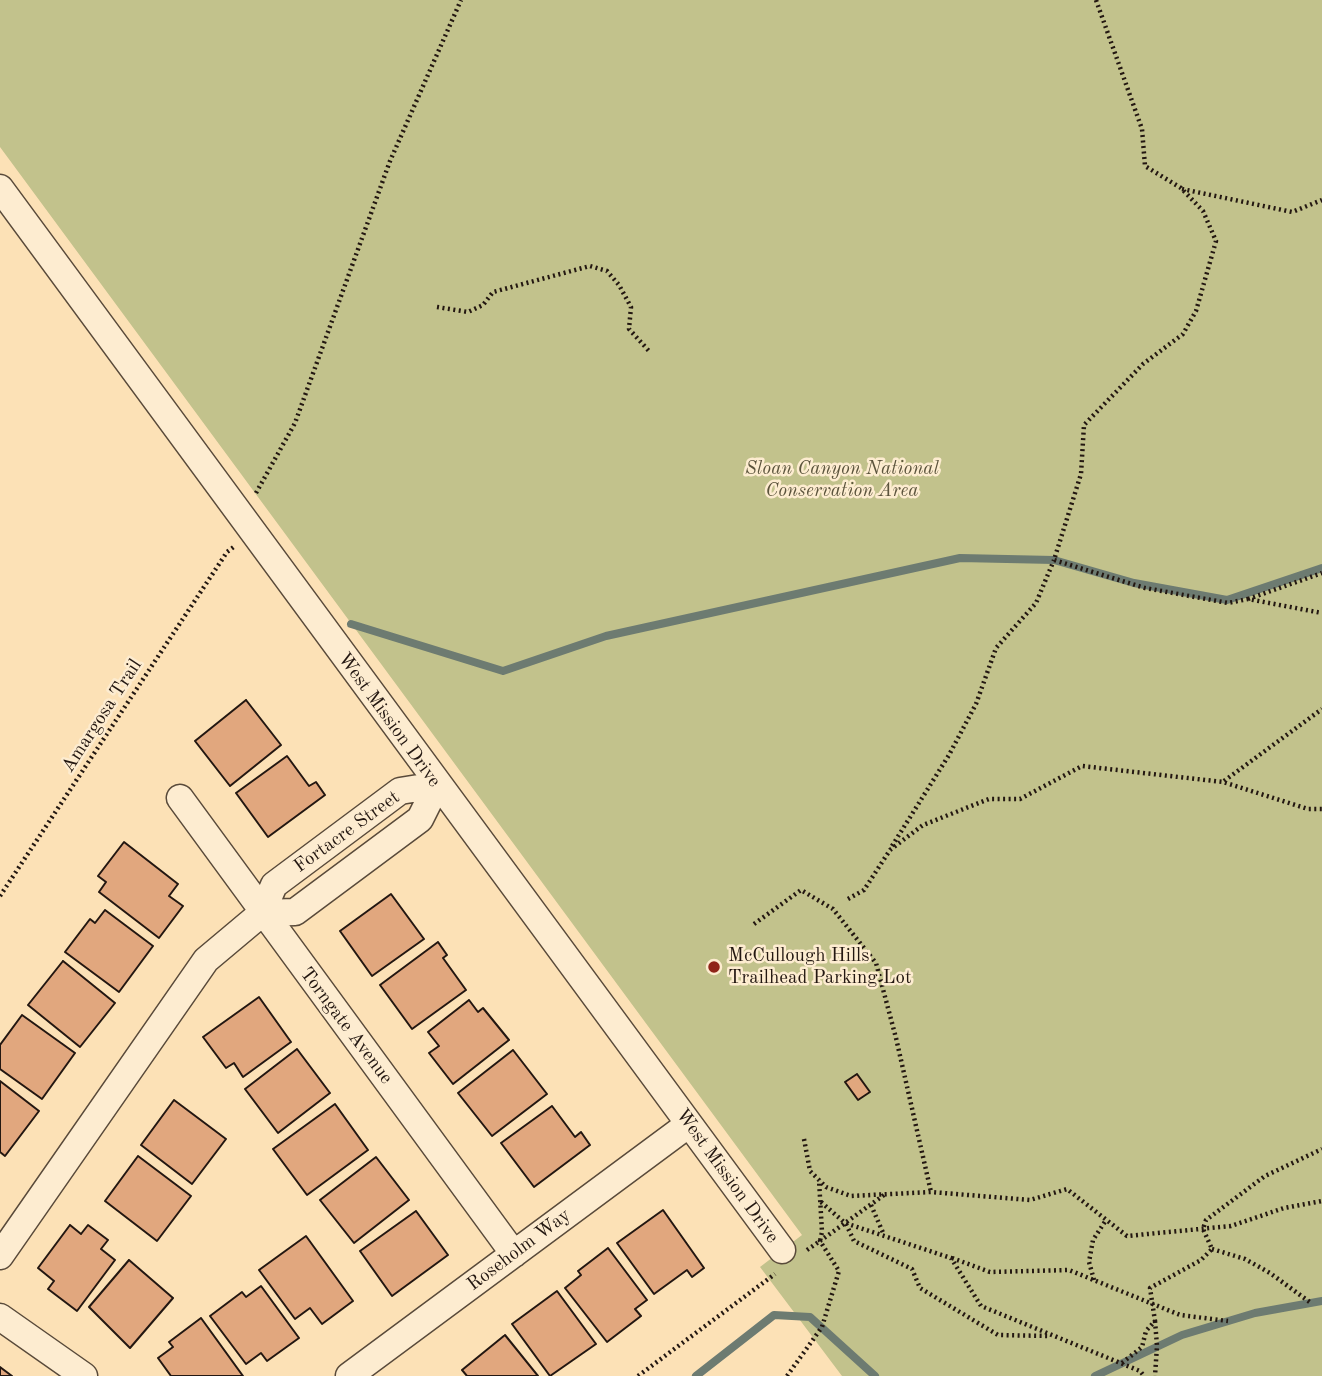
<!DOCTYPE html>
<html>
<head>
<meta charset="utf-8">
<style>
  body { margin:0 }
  canvas { display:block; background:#fce1b6 }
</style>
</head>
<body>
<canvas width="1322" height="1376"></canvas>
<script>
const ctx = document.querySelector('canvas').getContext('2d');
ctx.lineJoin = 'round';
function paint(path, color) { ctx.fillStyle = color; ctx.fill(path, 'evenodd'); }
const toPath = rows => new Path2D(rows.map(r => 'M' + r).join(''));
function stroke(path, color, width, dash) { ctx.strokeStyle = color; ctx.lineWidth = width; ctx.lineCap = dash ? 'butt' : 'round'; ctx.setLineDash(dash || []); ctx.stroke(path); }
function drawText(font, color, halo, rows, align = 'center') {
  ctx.font = font + ' "Old Standard TT",serif'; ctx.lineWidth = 5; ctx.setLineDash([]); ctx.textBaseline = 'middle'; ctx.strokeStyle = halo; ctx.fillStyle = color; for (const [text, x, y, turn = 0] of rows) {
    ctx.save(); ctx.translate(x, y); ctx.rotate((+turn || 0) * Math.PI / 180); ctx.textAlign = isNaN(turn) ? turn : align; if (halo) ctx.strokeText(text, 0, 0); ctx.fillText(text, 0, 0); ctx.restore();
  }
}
const green = toPath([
  [0,0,1322,0,1322,1376,842,1376,760,1267,802,1235,0,147]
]);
const stream = toPath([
  [351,624,503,671,606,636,960,558,1054,560,1134,583,1227,600,1322,568],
  [696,1376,774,1315,810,1317,875,1376],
  [1095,1376,1182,1335,1255,1313,1322,1301]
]);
const building = toPath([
  [246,700,281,745,230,786,195,741,246,700],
  [287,756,309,786,316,782,325,795,268,837,236,793,287,756],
  [124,842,178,884,169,896,183,906,159,938,99,892,106,882,98,876,124,842],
  [391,894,424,939,372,976,340,931,391,894],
  [105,910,153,946,119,992,65,952,90,919,95,923,105,910],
  [438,942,447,955,443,958,466,990,412,1029,380,985,438,942],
  [63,961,115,1003,80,1047,28,1005,63,961],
  [259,997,291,1042,243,1077,234,1063,226,1068,203,1037,259,997],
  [469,1000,478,1012,483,1008,509,1040,453,1084,429,1053,439,1046,428,1032,469,1000],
  [22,1015,75,1053,42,1099,0,1069,0,1045,22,1015],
  [297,1049,330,1093,278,1133,245,1089,297,1049],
  [513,1050,547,1094,492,1136,458,1093,513,1050],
  [857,1074,870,1092,858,1100,845,1082,857,1074],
  [0,1081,39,1111,5,1156,0,1152,0,1081],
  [174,1100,226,1139,192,1184,141,1145,174,1100],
  [335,1104,368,1150,307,1195,273,1149,335,1104],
  [552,1106,575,1137,581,1132,590,1145,534,1187,501,1143,552,1106],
  [138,1156,191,1196,157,1241,105,1201,138,1156],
  [376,1157,409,1200,354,1243,320,1200,376,1157],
  [663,1210,704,1268,692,1277,687,1270,654,1294,617,1243,663,1210],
  [416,1211,448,1255,392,1296,360,1251,416,1211],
  [70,1225,81,1234,88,1225,108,1240,101,1249,115,1260,77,1311,48,1289,54,1281,38,1268,70,1225],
  [306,1236,353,1301,322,1324,310,1308,295,1319,259,1270,306,1236],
  [608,1248,647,1300,635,1309,641,1316,607,1342,565,1288,581,1275,578,1271,608,1248],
  [129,1260,173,1298,130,1348,89,1307,129,1260],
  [261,1286,299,1338,267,1361,261,1353,246,1364,210,1316,242,1292,246,1297,261,1286],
  [557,1291,596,1344,550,1376,512,1324,557,1291],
  [201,1318,243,1376,171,1376,158,1358,173,1347,169,1342,201,1318],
  [505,1335,538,1376,467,1376,462,1370,505,1335],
  [0,1367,12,1376,0,1376,0,1367]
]);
const path = toPath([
  [1096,0,1142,129,1145,166,1181,188,1203,211,1216,241,1196,311,1183,334,1143,364,1084,425,1081,474,1054,560,1145,588,1228,603,1248,599,1322,613],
  [1182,189,1292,212,1322,200],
  [437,307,468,312,483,305,493,292,590,266,607,271,619,285,631,307,629,329,649,351],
  [256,493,295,423,390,161,461,0],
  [1248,599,1322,573],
  [1224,781,1322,709],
  [892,846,949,755,976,704,996,648,1036,603,1054,560],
  [0,896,227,552,235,546],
  [848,899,864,890,890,850,923,825,989,799,1020,799,1082,766,1223,782,1308,809,1322,809],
  [754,924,801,890,833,909,876,963,896,1038,931,1192],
  [804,1139,810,1171,826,1187,851,1196,931,1192,1030,1200,1067,1189,1127,1236,1231,1226,1284,1208,1322,1201],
  [821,1202,845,1223,951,1258,981,1306,1140,1371,1144,1376],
  [871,1205,884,1235],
  [846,1224,854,1241,912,1269,920,1288,998,1335,1049,1336],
  [1212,1249,1245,1259,1270,1273,1311,1303],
  [807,1250,820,1241,822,1232,819,1180],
  [952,1258,990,1272,1069,1270,1180,1315,1228,1321],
  [1094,1280,1089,1262,1093,1240,1106,1220],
  [1155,1321,1157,1346,1155,1376],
  [1122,1363,1142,1347,1146,1331,1155,1321,1150,1288,1201,1260,1212,1249,1203,1229,1206,1220,1265,1176,1322,1149],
  [638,1376,775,1274],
  [787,1376,822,1327,839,1271,820,1241,884,1195]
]);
const street = toPath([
  [0,188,782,1250],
  [180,798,514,1254],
  [262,913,295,912,420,819,437,785],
  [0,1256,206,960,262,913,274,885,400,791,437,785],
  [0,1317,84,1376],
  [349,1376,689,1124]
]);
const markers = [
  [714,967,7,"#8f2418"]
];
const parkNames = [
  ["Sloan Canyon National",842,469],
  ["Conservation Area",842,491]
];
const streetNames = [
  ["Amargosa Trail",102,716,-57],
  ["West Mission Drive",389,720,54],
  ["Fortacre Street",347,832,-36],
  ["Torngate Avenue",346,1026,53],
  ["West Mission Drive",727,1176,54],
  ["Roseholm Way",519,1250,-37]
];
const poiNames = [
  ["McCullough Hills",728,956],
  ["Trailhead Parking Lot",728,978]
];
paint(green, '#c2c28c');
stroke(stream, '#6d7b71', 8);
paint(building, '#e1a77e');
stroke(building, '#231711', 2);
stroke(street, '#594a3a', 29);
stroke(path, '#231711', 4.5, [2, 3.5]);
stroke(street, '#fdecd0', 26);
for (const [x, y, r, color] of markers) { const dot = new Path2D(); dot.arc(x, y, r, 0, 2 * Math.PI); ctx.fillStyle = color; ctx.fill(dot); stroke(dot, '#fdecd0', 2.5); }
drawText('italic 19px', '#5b533c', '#fdecd0', parkNames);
drawText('19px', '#231711', '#fdecd0', streetNames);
drawText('19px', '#231711', '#fdecd0', poiNames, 'left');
</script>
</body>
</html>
